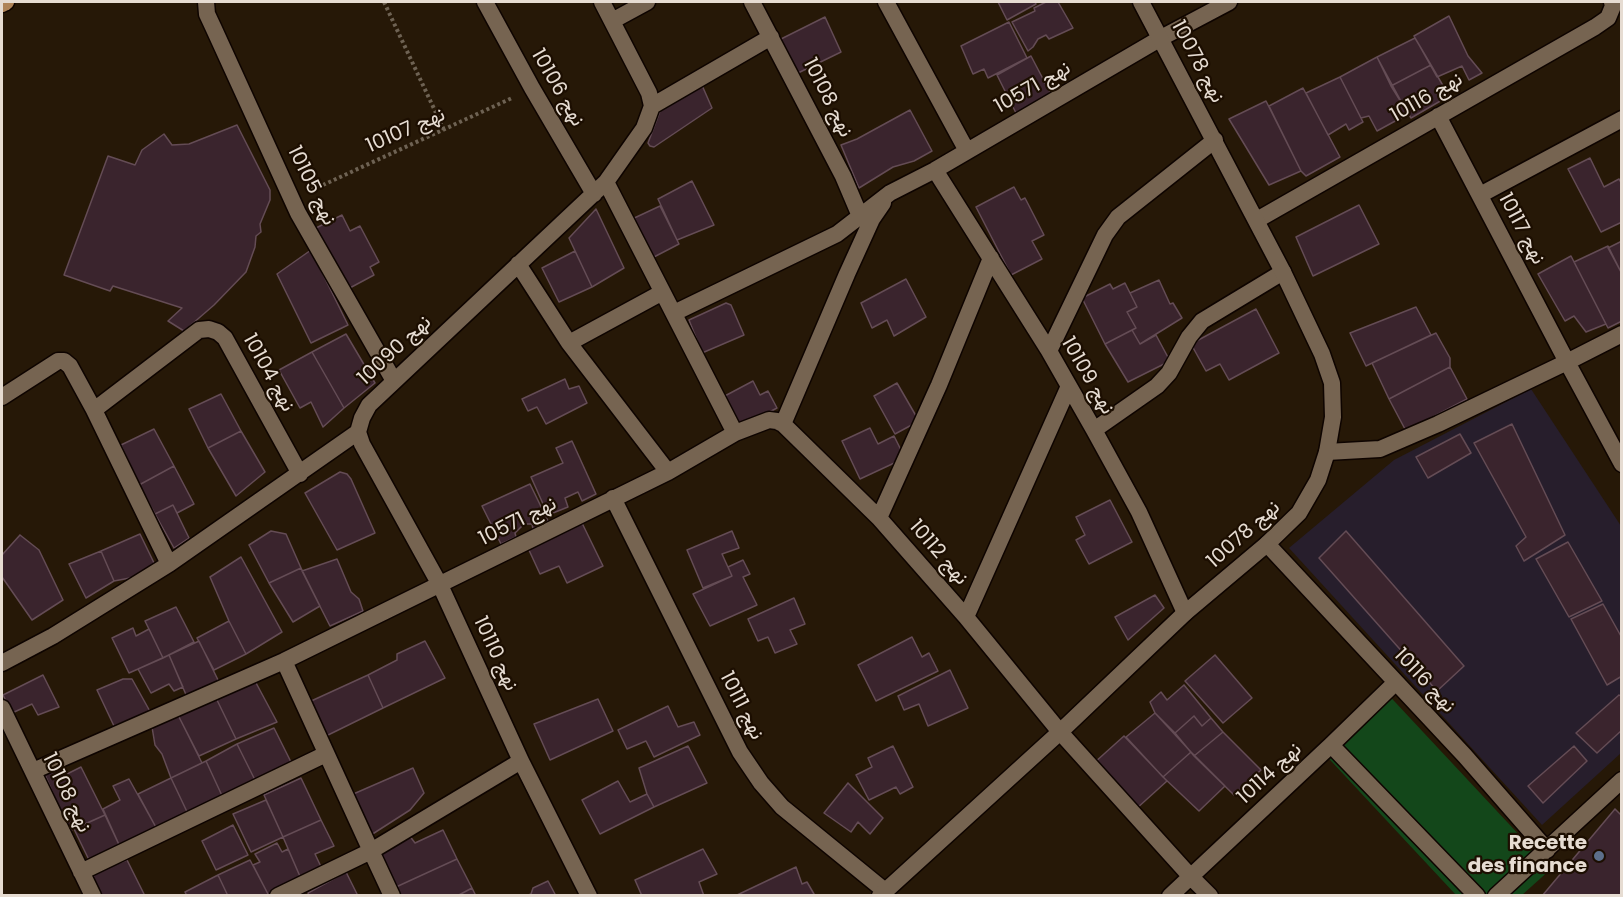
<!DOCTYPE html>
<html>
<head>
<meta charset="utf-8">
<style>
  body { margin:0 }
  #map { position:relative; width:1623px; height:897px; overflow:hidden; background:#261807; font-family:Poppins,sans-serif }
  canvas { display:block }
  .frame { position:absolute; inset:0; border:3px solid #e6dcd2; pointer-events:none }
</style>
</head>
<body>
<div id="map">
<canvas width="1623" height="897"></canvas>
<div class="frame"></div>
</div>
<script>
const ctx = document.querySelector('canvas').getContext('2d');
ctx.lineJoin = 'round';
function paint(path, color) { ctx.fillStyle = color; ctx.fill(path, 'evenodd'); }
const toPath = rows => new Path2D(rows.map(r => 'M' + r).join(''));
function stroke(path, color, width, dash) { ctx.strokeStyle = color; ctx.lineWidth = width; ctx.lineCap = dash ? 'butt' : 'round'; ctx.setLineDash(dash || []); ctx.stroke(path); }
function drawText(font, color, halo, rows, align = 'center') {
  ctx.font = font + ' Poppins,Vazirmatn,sans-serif'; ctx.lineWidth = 4.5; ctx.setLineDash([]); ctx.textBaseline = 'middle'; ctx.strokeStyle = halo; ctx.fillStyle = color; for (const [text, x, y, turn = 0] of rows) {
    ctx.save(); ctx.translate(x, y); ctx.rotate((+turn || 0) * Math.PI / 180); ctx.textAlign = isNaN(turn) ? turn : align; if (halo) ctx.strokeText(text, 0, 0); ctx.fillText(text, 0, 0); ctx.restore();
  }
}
const commercial = toPath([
  [1531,389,1621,526,1621,753,1542,825,1289,548,1394,460]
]);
const green = toPath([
  [1382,688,1551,869,1522,895,1456,895,1318,747]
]);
const building = toPath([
  [998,2,1035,2,1036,4,1007,20,998,2],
  [1046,2,1058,2,1073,28,1049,39,1046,35,1038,39,1033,47,1028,51,1012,22,1035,11,1034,8,1046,2],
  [1449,16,1468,56,1482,73,1469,80,1462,66,1437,77,1414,36,1449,16],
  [825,17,841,52,796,74,779,40,825,17],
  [1009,22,1027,58,988,78,984,69,973,74,961,46,1009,22],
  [1415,38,1431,65,1391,86,1377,57,1415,38],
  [1031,56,1052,96,1017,115,997,75,1031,56],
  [1377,57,1408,114,1377,131,1369,116,1361,118,1340,77,1377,57],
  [1431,65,1449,96,1411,118,1391,86,1431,65],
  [1340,77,1363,122,1349,130,1346,124,1328,135,1306,93,1340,77],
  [701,83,712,108,654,147,650,146,648,143,663,103,701,83],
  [1303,88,1340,157,1306,176,1301,171,1269,106,1303,88],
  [1266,101,1301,171,1269,185,1229,119,1266,101],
  [910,110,932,151,914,161,893,167,859,188,841,145,857,139,910,110],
  [237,125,270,190,270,200,260,224,261,232,256,236,255,247,246,272,214,305,184,331,168,321,182,308,113,286,110,291,64,275,108,156,135,165,142,150,164,134,172,145,189,144,237,125],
  [1590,158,1604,187,1619,179,1622,184,1622,222,1601,232,1568,169,1590,158],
  [692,181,714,225,677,240,658,199,692,181],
  [1014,187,1021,200,1025,198,1044,235,1032,241,1042,259,1011,275,976,207,1014,187],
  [1359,205,1379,244,1313,276,1296,237,1359,205],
  [660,206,679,244,652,258,630,220,660,206],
  [596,209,624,268,592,287,569,238,596,209],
  [342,215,350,231,360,226,379,262,370,267,374,275,346,290,314,229,342,215],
  [1622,241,1622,274,1608,248,1622,241],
  [1608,246,1622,274,1622,321,1608,328,1574,262,1608,246],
  [311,250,348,325,311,343,277,274,311,250],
  [575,251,592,287,559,302,542,268,575,251],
  [1571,256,1606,324,1586,332,1574,316,1565,321,1538,274,1571,256],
  [906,279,926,317,894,336,887,320,872,328,861,303,906,279],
  [1159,280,1170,304,1173,303,1182,318,1140,344,1132,330,1136,328,1127,312,1137,307,1130,293,1159,280],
  [1125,283,1137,307,1127,312,1136,328,1105,344,1082,298,1110,284,1113,289,1125,283],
  [726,303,731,305,744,335,702,353,689,320,726,303],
  [1416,307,1431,335,1366,366,1350,333,1416,307],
  [1256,309,1279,353,1229,380,1220,364,1206,371,1191,344,1256,309],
  [1132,330,1140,344,1156,335,1170,361,1128,382,1105,344,1132,330],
  [1436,333,1450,358,1450,367,1389,399,1372,363,1436,333],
  [346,334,375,383,344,408,312,352,346,334],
  [312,352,344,408,323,427,311,402,300,408,279,370,312,352],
  [1450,367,1467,399,1406,431,1389,399,1450,367],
  [565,379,569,389,579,386,587,403,546,424,537,407,528,411,522,399,565,379],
  [753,381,760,395,768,391,777,408,737,429,721,398,753,381],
  [897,383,919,421,895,434,874,396,897,383],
  [221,394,241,431,208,448,189,409,221,394],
  [1512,424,1565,535,1524,561,1516,546,1526,537,1474,443,1512,424],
  [870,428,878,444,894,436,905,458,860,479,842,441,870,428],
  [154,429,174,466,139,485,121,445,154,429],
  [241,431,265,472,236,496,208,448,241,431],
  [1460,434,1471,453,1428,478,1416,457,1460,434],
  [572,441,596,494,582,501,578,492,565,498,568,507,548,515,531,477,563,463,556,448,572,441],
  [174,466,194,504,177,513,173,505,155,514,139,485,174,466],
  [340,472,347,474,351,479,375,533,337,550,305,493,340,472],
  [530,484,548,521,533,529,532,524,524,524,515,533,516,537,501,544,482,506,530,484],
  [1110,500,1132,542,1089,564,1076,540,1085,535,1076,517,1110,500],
  [173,505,189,538,174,548,155,514,173,505],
  [582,523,603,566,567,583,559,566,540,574,528,548,582,523],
  [271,531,286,534,301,568,269,583,249,545,271,531],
  [732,531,739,548,722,554,732,576,703,588,687,550,732,531],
  [1346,531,1464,666,1437,691,1319,558,1346,531],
  [140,534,156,567,132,583,130,578,114,581,101,551,140,534],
  [20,535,39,550,63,600,32,620,2,577,2,555,20,535],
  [1568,542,1602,601,1569,617,1536,559,1568,542],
  [101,551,114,581,86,598,69,564,101,551],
  [241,557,282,632,246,654,229,621,210,577,241,557],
  [337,559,351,592,359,599,363,611,330,626,302,571,337,559],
  [743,560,750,574,743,577,757,605,710,626,693,594,732,576,728,567,743,560],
  [301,568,320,606,293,622,269,583,301,568],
  [1155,595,1164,608,1128,640,1115,617,1155,595],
  [794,598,805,624,790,630,797,644,775,653,768,637,758,641,748,619,794,598],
  [1603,604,1622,638,1622,676,1607,685,1571,619,1603,604],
  [176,607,194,642,163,658,145,621,176,607],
  [229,621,246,654,214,670,197,638,229,621],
  [133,628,136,636,149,629,163,658,129,673,112,638,133,628],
  [912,637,922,657,929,653,938,671,876,701,858,665,912,637],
  [199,641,219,682,187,697,169,655,199,641],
  [425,641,445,678,383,708,368,675,397,660,397,654,425,641],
  [169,655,183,687,174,691,169,684,151,693,138,669,169,655],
  [1215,655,1252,698,1223,723,1185,681,1215,655],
  [950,670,968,708,928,726,919,704,904,710,898,696,950,670],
  [43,675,59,707,38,715,32,704,12,713,3,695,43,675],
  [368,675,383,708,324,737,309,702,368,675],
  [123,679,132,679,152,715,132,719,114,726,97,690,123,679],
  [255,681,277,722,236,739,216,698,255,681],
  [1184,685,1211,718,1202,726,1194,716,1175,733,1155,713,1150,702,1161,692,1167,700,1184,685],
  [1619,695,1622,697,1622,730,1597,753,1576,733,1619,695],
  [216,698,236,739,199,756,178,715,216,698],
  [598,699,613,731,550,760,534,724,598,699],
  [668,706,678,727,694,722,700,735,654,757,646,741,627,749,618,730,668,706],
  [1155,713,1191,752,1163,777,1126,737,1155,713],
  [178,715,202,763,171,778,162,754,155,745,152,727,178,715],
  [1194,716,1202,726,1211,718,1223,732,1194,756,1175,733,1194,716],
  [274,728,293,766,257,784,237,744,274,728],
  [1223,732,1261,770,1234,795,1194,756,1223,732],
  [1124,736,1167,781,1136,809,1094,763,1124,736],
  [237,744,257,784,224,800,206,761,237,744],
  [688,746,707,783,654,807,647,794,639,768,688,746],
  [893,746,913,787,900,794,896,787,869,800,856,775,872,767,868,758,893,746],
  [1574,746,1587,761,1543,803,1528,786,1574,746],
  [1191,752,1225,786,1199,811,1163,777,1191,752],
  [206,761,224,800,189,816,171,778,206,761],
  [61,763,67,774,81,767,105,815,69,831,43,770,61,763],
  [413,768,424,793,410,810,371,835,351,795,413,768],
  [171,778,189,816,158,831,138,794,171,778],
  [301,778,321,820,283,837,264,795,301,778],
  [129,779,158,831,121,849,103,809,120,800,113,786,129,779],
  [618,781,630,802,647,794,654,807,600,834,582,800,618,781],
  [848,783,883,818,870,834,858,822,851,832,824,813,848,783],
  [266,800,283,837,251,852,233,814,266,800],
  [1615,809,1622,816,1622,896,1542,896,1615,809],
  [105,815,121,849,91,864,74,829,105,815],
  [321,820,334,846,315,854,323,871,302,881,283,837,321,820],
  [233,825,248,855,216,870,202,841,233,825],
  [443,830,457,859,396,887,379,849,409,835,415,843,443,830],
  [277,843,282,852,288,849,302,881,269,896,253,865,260,862,255,854,277,843],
  [703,849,717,874,699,882,704,896,642,896,635,880,703,849],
  [457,859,472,888,457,896,400,896,396,887,457,859],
  [127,860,145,896,102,896,93,877,97,871,127,860],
  [250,860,269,896,228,896,218,875,250,860],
  [796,867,802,884,807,882,814,894,812,896,735,896,796,867],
  [346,872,358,896,309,896,308,893,346,872],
  [218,875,228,896,187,896,185,892,218,875],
  [548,881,556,896,526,896,531,894,533,888,548,881],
  [472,888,476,896,457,896,472,888]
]);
const path = toPath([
  [384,2,444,130],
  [312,190,512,98]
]);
const minor = toPath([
  [206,2,207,14,214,29,298,213,394,381],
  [485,2,532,88,594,194],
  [752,2,843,176,860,216],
  [886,2,967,151],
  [612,21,647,2],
  [652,106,771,37],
  [1438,116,1567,362,1622,334],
  [935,170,1049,351,1094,430,1139,512,1185,613],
  [606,182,735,433],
  [1480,195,1622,119],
  [1257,220,1595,27,1608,18,1613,6,1612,2],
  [518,264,569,343,668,472],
  [674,313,837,234,890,193,935,170,1161,38,1229,2],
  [569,343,661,293],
  [1049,351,1105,235,1118,217,1215,140],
  [2,397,58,361,64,361,70,366,94,410,169,564],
  [94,410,199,330,209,329,218,332,225,338,300,474],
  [783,424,847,274,872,219,883,203],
  [1094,430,1157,386,1169,373,1189,337,1202,321,1283,272],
  [358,432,362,444,440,585,521,761,589,896],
  [1327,452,1380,449,1438,424,1567,362,1622,464],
  [613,498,740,752,761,783,782,807,885,891],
  [879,518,939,385,991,258],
  [1267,544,1465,756,1547,850],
  [966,617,1069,386],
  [2,663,53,636,169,564,358,432,362,418,369,405,606,182,644,128,652,106,649,93,602,2],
  [2,708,93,896],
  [1331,745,1477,896],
  [33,771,284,661,668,472,735,433,769,420,777,421,783,424,879,518,966,617,1060,732,1191,877,1210,896],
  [81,872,326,754],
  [278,896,371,851,284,661],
  [392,896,371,851,521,761],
  [1170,896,1331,745,1396,682],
  [1496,896,1622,780]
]);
const tertiary = toPath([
  [880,896,1060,732,1185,613,1267,544,1299,513,1318,480,1327,452,1333,417,1332,383,1322,354,1283,272,1141,2]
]);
const trunk = toPath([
  [2,4,6,2]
]);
const markers = [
  [1599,856,6,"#5c6f8a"]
];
const streetNames = [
  ["نهج 10078",1197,62,62],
  ["نهج 10106",557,88,60],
  ["نهج 10571",1033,88,-30],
  ["نهج 10108",827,98,63],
  ["نهج 10116",1427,98,-30],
  ["نهج 10107",406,131,-24],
  ["نهج 10105",311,186,64],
  ["نهج 10117",1521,229,62],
  ["نهج 10090",395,351,-43],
  ["نهج 10104",268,373,61],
  ["نهج 10109",1087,376,60],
  ["نهج 10571",518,522,-27],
  ["نهج 10078",1244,535,-42],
  ["نهج 10112",938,553,49],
  ["نهج 10110",495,654,65],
  ["نهج 10116",1424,681,47],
  ["نهج 10111",741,706,63],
  ["نهج 10114",1270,774,-43],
  ["نهج 10108",66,793,64]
];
const poiNames = [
  ["Recette",1587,844],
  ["des finance",1587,867]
];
paint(commercial, '#271e2c');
paint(green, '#13471a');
paint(building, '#3a242d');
stroke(building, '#644c55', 1.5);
stroke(minor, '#0e0400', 19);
stroke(tertiary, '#0e0400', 19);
stroke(trunk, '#0e0400', 19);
stroke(path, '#6e6253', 4, [3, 3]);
stroke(minor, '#766451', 16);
stroke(tertiary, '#766451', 16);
stroke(trunk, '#af8458', 16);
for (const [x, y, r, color] of markers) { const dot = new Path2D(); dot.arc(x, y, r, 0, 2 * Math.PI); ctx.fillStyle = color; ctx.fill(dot); stroke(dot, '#1c0e01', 2); }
drawText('20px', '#e6dcd2', '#1c0e01', streetNames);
drawText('bold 20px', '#e6dcd2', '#1c0e01', poiNames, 'right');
</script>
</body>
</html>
